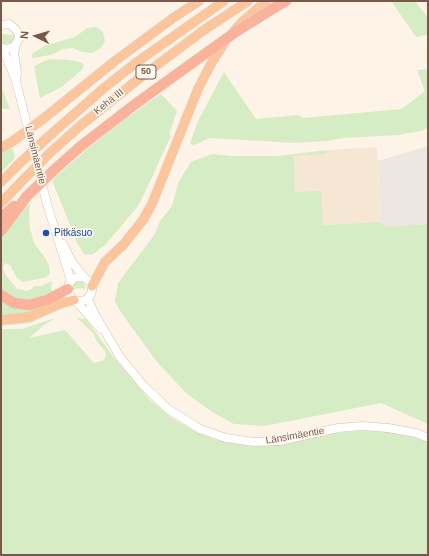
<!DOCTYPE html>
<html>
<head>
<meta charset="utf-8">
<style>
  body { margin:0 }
  #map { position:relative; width:429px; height:556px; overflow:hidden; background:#fdf4e7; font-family:Helvetica,sans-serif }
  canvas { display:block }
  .frame { position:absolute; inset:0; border:2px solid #795949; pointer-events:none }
  .north { position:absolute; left:16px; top:16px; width:40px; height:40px; -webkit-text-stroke:3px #fff8ee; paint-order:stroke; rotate:275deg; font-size:11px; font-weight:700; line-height:16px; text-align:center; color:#795949 }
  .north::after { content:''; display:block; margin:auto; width:14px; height:18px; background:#795949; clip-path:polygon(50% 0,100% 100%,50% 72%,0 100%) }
</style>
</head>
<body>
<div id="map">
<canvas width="429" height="556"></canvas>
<div class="frame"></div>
<div class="north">N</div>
</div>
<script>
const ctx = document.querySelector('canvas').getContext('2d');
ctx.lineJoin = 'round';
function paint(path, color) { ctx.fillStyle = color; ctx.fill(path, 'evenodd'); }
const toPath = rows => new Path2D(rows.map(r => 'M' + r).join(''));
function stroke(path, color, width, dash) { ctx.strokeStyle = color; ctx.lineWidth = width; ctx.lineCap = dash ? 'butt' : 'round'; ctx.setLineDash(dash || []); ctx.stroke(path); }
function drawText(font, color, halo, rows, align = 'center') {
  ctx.font = font + ' Helvetica,sans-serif'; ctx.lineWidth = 3.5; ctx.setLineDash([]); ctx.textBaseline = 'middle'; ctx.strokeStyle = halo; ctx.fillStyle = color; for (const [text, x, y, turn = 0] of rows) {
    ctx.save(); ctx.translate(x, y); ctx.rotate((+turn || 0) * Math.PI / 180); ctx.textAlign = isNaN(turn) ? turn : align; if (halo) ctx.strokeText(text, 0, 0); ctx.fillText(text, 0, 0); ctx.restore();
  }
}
const residential = toPath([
  [377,147,380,222,323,225,295,192,294,156,326,154,328,150]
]);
const industrial = toPath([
  [428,146,428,224,387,227,380,222,378,161]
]);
const green = toPath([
  [391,1,415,1,428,18,427,35,416,37],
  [97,27,103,32,105,41,101,48,92,53,82,52,73,48,63,49,51,55,32,58,32,54,44,46,75,37,87,28],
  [1,34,14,35,14,39,11,43,4,44,1,43],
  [49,59,68,60,80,62,84,65,82,70,63,86,40,98,34,66],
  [428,69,428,128,421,131,398,135,343,138,326,141,295,143,209,138,197,144,192,145,190,144,197,123,224,72,256,119,299,115,303,118,402,109,425,91,417,70],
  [1,86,2,88,10,109,1,109],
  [161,94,177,111,169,134,171,136,147,188,138,206,106,244,92,255,84,254,77,243,52,180,87,149,126,118],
  [12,146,15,158,1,173,1,150],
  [328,150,326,154,294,156,295,192,321,191,323,225,380,222,387,227,428,224,428,424,381,403,265,426,234,424,214,413,187,394,157,362,120,311,115,301,118,283,155,234,160,221,172,206,179,181,191,162,212,154,231,156,277,156],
  [29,204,30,204,29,213,30,228,34,243,46,259,49,266,50,272,49,275,44,278,23,282,17,278,10,265,4,263,3,269,7,277,17,289,27,291,32,289,34,286,41,286,52,281,51,288,52,293,34,300,18,300,4,293,1,289,1,237,18,215],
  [77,281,83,282,86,289,80,288,71,290,72,284],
  [1,299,56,302,25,314,1,317],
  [60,307,61,309,30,323,1,326,1,323],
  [55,318,44,325,29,338,65,330,94,363,101,361,104,360,106,355,105,351,97,342,93,333,77,318,86,319,112,355,149,399,172,418,196,432,213,439,231,443,254,446,269,446,330,434,357,431,393,432,428,441,428,555,1,555,1,329,22,329]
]);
const secondary = toPath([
  [1,25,9,24,12,26,18,32,19,36,18,41,13,47,7,49,1,48],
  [3,49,16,81,47,204,71,281],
  [16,80,17,72,14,53,16,44],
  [63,244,72,262,84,277],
  '68 289a12 12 0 1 1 24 0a12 12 0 1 1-24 0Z',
  [88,299,94,313,120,357,143,385,168,409,200,429,226,438,254,442,280,441,338,428,362,426,388,428,416,433,428,438],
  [77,302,100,328]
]);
const trunk = toPath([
  [233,32,241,23,266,1],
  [43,119,115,61,173,18,199,1],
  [48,137,104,88,137,62,224,1],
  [1,148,13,141],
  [51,152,80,126,141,77,204,30,248,1],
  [1,182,19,164],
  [1,203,23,180],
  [92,286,105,262,124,244,143,220,152,204,198,89,212,62,225,42],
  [1,320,29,317,59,304,74,300]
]);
const motorway = toPath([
  [274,8,286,1],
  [55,169,81,146,134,105,195,61],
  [1,218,14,206],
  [1,231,27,196],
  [1,295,14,303,29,305,47,300,68,289]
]);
const trunkBridge = toPath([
  [13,141,43,119],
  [19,164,48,137],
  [23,180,51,152]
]);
const motorwayBridge = toPath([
  [195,61,237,31,274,8],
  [27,196,55,169]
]);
const markers = [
  [46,233,4,"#1a4fb4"]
];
const shields = [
  [146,72,20]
];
const shieldNames = [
  ["50",146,72]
];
const streetNames = [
  ["Kehä III",109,102,-39],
  ["Länsimäentie",35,155,76],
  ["Länsimäentie",295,436,-10]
];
const transitNames = [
  ["Pitkäsuo",54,233]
];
paint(residential, '#f6e6d4');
paint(industrial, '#eee6e0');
paint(green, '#d5ecc4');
stroke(secondary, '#d6bdab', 9);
stroke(trunk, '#dcd4d0', 10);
stroke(motorway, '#dcd4d0', 11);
stroke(secondary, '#fff', 8);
stroke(trunk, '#fdc59b', 9);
stroke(motorway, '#fbb29a', 10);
stroke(trunkBridge, '#dcd4d0', 10, []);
stroke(motorwayBridge, '#dcd4d0', 11, []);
stroke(trunkBridge, '#fdc59b', 9);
stroke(motorwayBridge, '#fbb29a', 10);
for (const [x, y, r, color] of markers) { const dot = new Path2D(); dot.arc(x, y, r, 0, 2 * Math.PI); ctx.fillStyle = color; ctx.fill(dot); stroke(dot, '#fff8ee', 1.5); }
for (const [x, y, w] of shields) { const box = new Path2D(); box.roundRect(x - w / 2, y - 7, w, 14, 3); ctx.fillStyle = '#fff8ee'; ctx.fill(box); stroke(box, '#795949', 1); }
drawText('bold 9px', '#795949', null, shieldNames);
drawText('10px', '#795949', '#fff8ee', streetNames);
drawText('10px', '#164399', '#fff8ee', transitNames, 'left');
</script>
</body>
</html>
